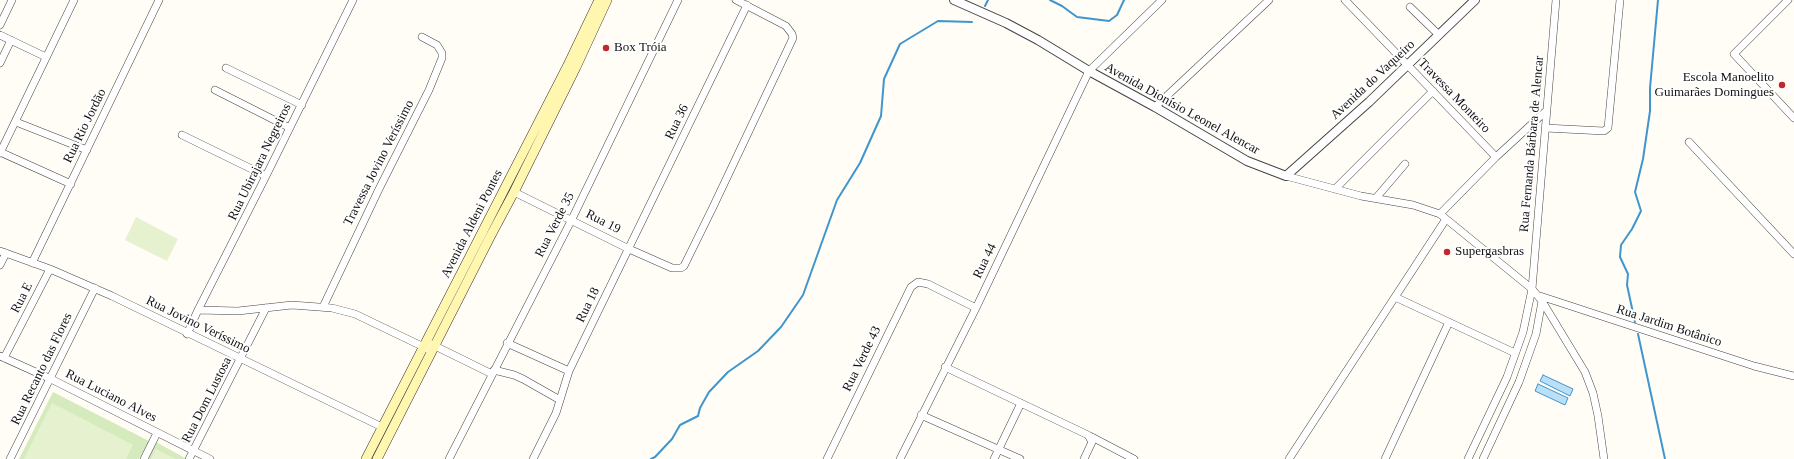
<!DOCTYPE html>
<html>
<head>
<meta charset="utf-8">
<style>
  body { margin:0 }
  canvas { display:block; background:#fffdf5 }
</style>
</head>
<body>
<canvas width="1794" height="459"></canvas>
<script>
const ctx = document.querySelector('canvas').getContext('2d');
ctx.lineJoin = 'round';
function paint(path, color) { ctx.fillStyle = color; ctx.fill(path, 'evenodd'); }
const toPath = rows => new Path2D(rows.map(r => 'M' + r).join(''));
function stroke(path, color, width, dash) { ctx.strokeStyle = color; ctx.lineWidth = width; ctx.lineCap = dash ? 'butt' : 'round'; ctx.setLineDash(dash || []); ctx.stroke(path); }
function drawText(font, color, halo, rows, align = 'center') {
  ctx.font = font + ' "Times New Roman",serif'; ctx.lineWidth = 4; ctx.setLineDash([]); ctx.textBaseline = 'middle'; ctx.strokeStyle = halo; ctx.fillStyle = color; for (const [text, x, y, turn = 0] of rows) {
    ctx.save(); ctx.translate(x, y); ctx.rotate((+turn || 0) * Math.PI / 180); ctx.textAlign = isNaN(turn) ? turn : align; if (halo) ctx.strokeText(text, 0, 0); ctx.fillText(text, 0, 0); ctx.restore();
  }
}
const green = toPath([
  [53,392,149,441,139,459,19,459],
  [156,442,185,458,185,459,148,459]
]);
const pitch = toPath([
  [136,217,178,239,167,261,125,240],
  [52,403,133,445,126,459,24,459],
  [156,449,176,459,151,459]
]);
const water = toPath([
  [1543,375,1573,389,1570,396,1540,381,1543,375],
  [1538,384,1568,398,1565,405,1535,391,1538,384]
]);
const stream = toPath([
  [1050,0,1062,6,1077,17,1109,21,1117,15,1124,0],
  [985,6,988,0],
  [1635,322,1627,285,1628,274,1620,257,1621,245,1632,229,1641,211,1635,192,1643,159,1650,111,1650,88,1658,0],
  [1638,334,1665,459],
  [651,459,655,457,672,439,680,425,698,416,700,408,709,392,728,372,758,351,781,327,803,295,837,200,860,163,881,116,884,79,900,44,938,21,972,22]
]);
const minor = toPath([
  [1345,0,1496,157],
  [1788,0,1734,54,1794,118],
  [1410,7,1439,35],
  [0,25,12,0],
  [0,35,46,57],
  [0,63,11,40],
  [226,68,302,105],
  [215,90,290,128],
  [1155,107,1269,0],
  [16,122,87,150],
  [1545,128,1604,131,1608,128,1620,0],
  [182,135,266,176],
  [1689,142,1794,254],
  [0,152,71,184],
  [0,153,74,0],
  [1286,176,1361,196,1413,205,1440,214,1532,289,1542,301,1585,372,1593,393,1598,416,1604,459],
  [1335,189,1433,91],
  [514,192,629,249,672,268,681,268,684,266,713,207,793,38,792,34,786,26,736,0],
  [1376,198,1405,164],
  [1440,214,1496,157,1546,111],
  [0,251,50,269,112,296,382,427],
  [32,263,159,0],
  [0,265,6,253],
  [1537,295,1754,366,1794,376],
  [1395,297,1515,353],
  [323,307,379,189,429,90,442,58,442,53,437,45,422,37],
  [198,310,238,311,292,305,332,308,355,314,428,349],
  [187,334,198,310,266,176,353,0],
  [507,343,569,371],
  [431,344,492,374],
  [0,356,51,379,210,459],
  [4,358,50,269],
  [945,367,1088,435,1092,442,1084,459],
  [494,370,514,375,523,379,560,400],
  [921,415,1020,459],
  [1090,436,1134,459],
  [10,459,95,288],
  [144,459,157,433],
  [189,459,266,308],
  [449,459,572,219,678,0],
  [533,459,556,413,569,371,747,5],
  [827,459,911,287,918,282,928,284,976,308],
  [900,459,976,308,1089,71,1162,0],
  [994,459,1021,403],
  [1289,459,1446,219],
  [1385,459,1449,322],
  [1468,459,1507,377,1523,332,1532,289,1556,0],
  [1483,459,1519,382,1536,334,1542,301]
]);
const tertiary = toPath([
  [954,0,1006,23,1038,40,1089,71,1155,107,1247,161,1286,176,1369,102,1475,0]
]);
const secondary = toPath([
  [366,459,569,63,599,0],
  [377,459,490,237,514,192,576,67,607,0]
]);
const markers = [
  [606,48,4,"#c4262e"],
  [1782,85,4,"#c4262e"],
  [1447,252,4,"#c4262e"]
];
const poiNames = [
  ["Box Tróia",614,48],
  ["Escola Manoelito",1774,78,"right"],
  ["Guimarães Domingues",1774,93,"right"],
  ["Supergasbras",1455,252]
];
const streetNames = [
  ["Avenida do Vaqueiro",1373,80,-43],
  ["Travessa Monteiro",1454,96,46],
  ["Avenida Dionísio Leonel Alencar",1182,109,29],
  ["Rua 36",677,122,-64],
  ["Rua Rio Jordão",85,126,-64],
  ["Rua Fernanda Bárbara de Alencar",1532,144,-85],
  ["Rua Ubirajara Negreiros",260,162,-64],
  ["Travessa Jovino Veríssimo",379,163,-63],
  ["Rua 19",603,222,27],
  ["Avenida Aldeni Pontes",472,224,-63],
  ["Rua Verde 35",555,225,-63],
  ["Rua 44",985,261,-64],
  ["Rua E",22,298,-63],
  ["Rua 18",588,305,-64],
  ["Rua Jovino Veríssimo",198,325,26],
  ["Rua Jardim Botânico",1669,326,18],
  ["Rua Verde 43",862,359,-64],
  ["Rua Recanto das Flores",42,369,-64],
  ["Rua Luciano Alves",111,396,27],
  ["Rua Dom Lustosa",207,400,-63]
];
paint(green, '#d5ebbd');
paint(pitch, '#e6f2cf');
paint(water, '#b9e0f7');
stroke(water, '#3f96cf', 1);
stroke(stream, '#3f96cf', 2);
stroke(minor, '#444', 8);
stroke(tertiary, '#444', 10);
stroke(secondary, '#333', 10);
stroke(minor, '#fff', 7);
stroke(tertiary, '#fff', 8);
stroke(secondary, '#fff6b0', 9);
for (const [x, y, r, color] of markers) { const dot = new Path2D(); dot.arc(x, y, r, 0, 2 * Math.PI); ctx.fillStyle = color; ctx.fill(dot); stroke(dot, '#fff', 1.5); }
drawText('13px', '#111', '#fff', poiNames, 'left');
drawText('13px', '#111', '#fff', streetNames);
</script>
</body>
</html>
